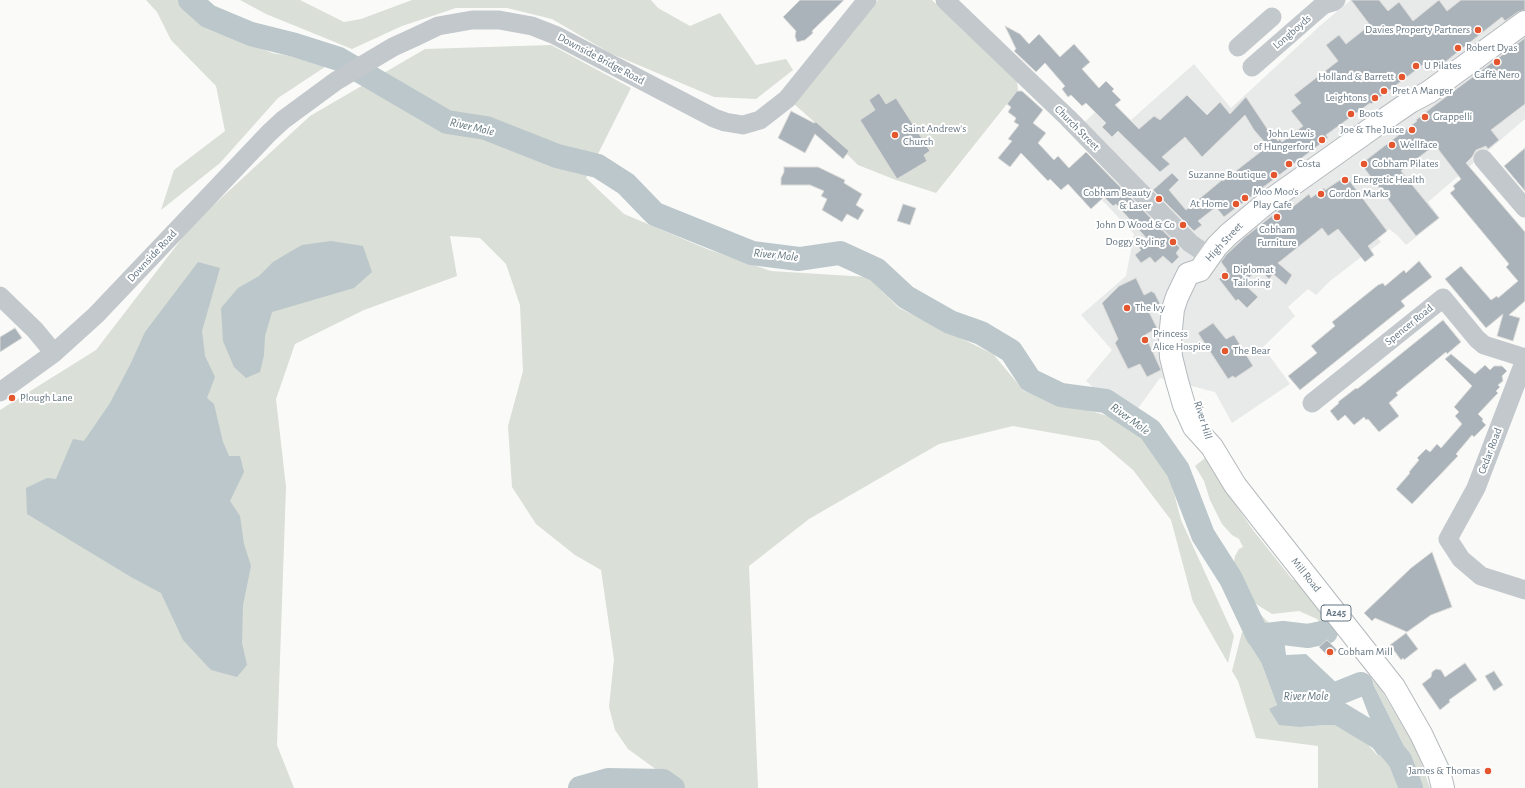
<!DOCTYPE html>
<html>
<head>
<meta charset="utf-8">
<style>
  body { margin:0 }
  canvas { display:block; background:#fafaf8 }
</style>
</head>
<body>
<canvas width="1525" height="788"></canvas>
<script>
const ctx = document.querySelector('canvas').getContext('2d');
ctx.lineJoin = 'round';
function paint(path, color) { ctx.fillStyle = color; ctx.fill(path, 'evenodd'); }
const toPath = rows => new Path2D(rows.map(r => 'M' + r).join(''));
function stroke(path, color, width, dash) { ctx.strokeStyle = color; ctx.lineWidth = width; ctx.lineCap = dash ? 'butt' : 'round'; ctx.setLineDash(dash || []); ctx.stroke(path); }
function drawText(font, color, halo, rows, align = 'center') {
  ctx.font = font + ' "Alegreya Sans",sans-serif'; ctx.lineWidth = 4; ctx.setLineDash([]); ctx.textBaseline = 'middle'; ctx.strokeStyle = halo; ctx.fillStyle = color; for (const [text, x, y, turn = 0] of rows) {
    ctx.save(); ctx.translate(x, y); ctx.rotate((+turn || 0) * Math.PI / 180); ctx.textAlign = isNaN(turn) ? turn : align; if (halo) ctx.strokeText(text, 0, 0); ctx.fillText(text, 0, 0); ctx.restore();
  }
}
const built = toPath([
  [1351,0,1525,0,1525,119,1428,202,1440,218,1406,245,1397,235,1389,229,1378,238,1381,242,1330,281,1316,295,1308,289,1288,307,1295,316,1263,347,1290,384,1232,423,1215,392,1160,378,1134,414,1096,390,1086,381,1112,350,1081,315,1126,276,1134,234,1102,200,1118,183,1072,134,1110,98,1131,120,1194,64,1231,108,1322,24]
]);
const green = toPath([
  [146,0,182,0,209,26,272,53,331,63,278,98,220,163,161,210,174,170,225,131,216,86,171,40,157,12],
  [240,0,300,0,344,22,361,19,412,0,651,0,658,8,690,26,720,13,756,65,786,59,793,70,756,99,714,97,610,53,552,19,507,8,456,8,402,26,352,49,266,14],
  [878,0,932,0,1017,81,1018,90,936,193,896,180,858,165,846,153,847,151,794,104,870,7],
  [551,45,631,88,586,178,624,214,707,249,771,271,868,277,899,308,993,354,1024,391,1121,420,1148,445,1169,474,1181,520,1234,636,1228,663,1193,602,1171,520,1133,470,1099,441,1013,426,939,444,809,519,749,566,758,788,659,788,661,773,628,749,615,730,609,707,614,659,601,570,575,555,536,524,512,487,508,426,523,371,520,305,506,264,480,238,450,236,457,276,364,310,295,344,276,399,286,487,277,745,294,788,0,788,0,410,96,350,193,224,310,116,425,49],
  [1205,458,1230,497,1253,530,1292,579,1299,583,1331,624,1325,629,1317,619,1299,611,1272,614,1256,604,1243,589,1233,587,1227,579,1233,568,1235,556,1239,549,1243,547,1239,539,1232,535,1222,524,1210,500,1204,481,1195,466],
  [1239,603,1257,611,1278,632,1254,635,1250,624,1237,607],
  [1242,632,1251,635,1277,705,1269,710,1301,727,1326,725,1352,726,1377,755,1387,752,1398,788,1318,788,1318,746,1256,738,1238,681,1232,671],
  [1370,678,1379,686,1417,750,1430,788,1419,788,1404,746]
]);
const water = toPath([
  [331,241,363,246,372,272,354,288,272,312,265,336,264,355,260,372,246,378,234,367,223,341,221,308,238,288,259,276,273,262,288,253,302,245],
  [198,262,220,268,202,331,205,356,215,377,207,398,214,404,223,442,229,456,240,456,244,472,230,501,240,516,244,544,251,566,243,605,242,643,247,665,237,677,211,670,183,640,161,593,131,577,27,514,26,488,47,478,56,479,73,439,84,441,110,403,130,365,145,332],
  [1282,624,1286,655,1306,654,1342,688,1345,694,1342,708,1354,720,1352,726,1326,725,1301,727,1279,725,1269,709,1277,705,1251,635],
  [1370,678,1404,746,1378,755,1362,733,1373,726,1355,679]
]);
const river = toPath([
  [190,0,208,16,251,34,295,45,339,59,447,122,486,128,557,156,598,166,626,184,655,214,752,253,799,259,840,253,877,270,906,297,950,322,981,333,1011,351,1030,380,1061,395,1106,401,1150,430,1178,470,1203,535,1231,579,1256,632,1274,660],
  [1258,636,1283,633,1308,636,1326,632],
  [1311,696,1336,694,1361,684],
  [1325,705,1383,740,1400,760,1411,788],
  [580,788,608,780,663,781,673,788]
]);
const building = toPath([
  [800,0,844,0,812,31,813,33,805,40,797,42,795,36,796,31,783,17,800,0],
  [1351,0,1379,0,1388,11,1399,2,1413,21,1439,0,1447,11,1461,0,1525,0,1525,10,1518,12,1505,21,1502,17,1435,70,1428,61,1371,104,1370,103,1326,135,1328,138,1224,217,1216,207,1198,221,1202,225,1194,231,1153,190,1172,173,1179,180,1169,190,1186,210,1222,180,1223,181,1268,146,1254,130,1245,115,1202,157,1185,137,1162,157,1170,164,1160,172,1118,131,1112,137,1102,127,1106,123,1086,103,1082,106,1071,95,1068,97,1062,89,1065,86,1045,63,1036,72,1014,51,1016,49,1005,26,1020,34,1029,44,1039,34,1060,57,1074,44,1090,62,1082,69,1099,88,1106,81,1114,89,1112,91,1121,100,1115,105,1139,129,1154,116,1160,120,1187,95,1207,115,1220,102,1230,114,1246,97,1272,136,1273,135,1278,141,1280,139,1282,142,1303,126,1291,111,1301,103,1294,95,1338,61,1326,45,1339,35,1346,44,1370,25,1351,0],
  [1525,38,1525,104,1491,130,1499,140,1488,149,1486,146,1476,150,1472,157,1466,163,1525,232,1525,301,1509,315,1520,318,1513,341,1497,336,1503,314,1486,328,1445,279,1461,266,1491,300,1497,296,1498,298,1518,281,1506,267,1509,264,1450,193,1455,189,1453,186,1461,179,1435,145,1401,171,1439,218,1416,236,1361,164,1417,121,1416,120,1431,108,1525,38],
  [1017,91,1022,91,1043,110,1033,123,1046,133,1038,143,1054,160,1058,156,1069,168,1086,152,1180,248,1176,253,1179,257,1172,264,1163,256,1155,263,1150,257,1141,263,1135,255,1141,250,1139,248,1149,241,1116,204,1113,206,1104,197,1091,209,1068,184,1061,190,1050,179,1048,181,1021,153,1010,167,998,158,1012,141,1008,139,1019,125,1014,122,1016,118,1008,112,1011,107,1007,104,1017,91],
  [879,93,886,104,896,98,930,151,924,155,927,161,897,179,860,120,875,110,869,100,879,93],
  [791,111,814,123,816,122,849,151,843,159,815,134,805,153,778,138,791,111],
  [1525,148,1525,191,1504,166,1525,148],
  [784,167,818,167,845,180,844,183,862,194,856,205,864,210,858,220,847,214,842,222,822,210,827,199,821,196,824,191,810,185,781,185,781,178,784,172,784,167],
  [1346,176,1387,231,1368,246,1374,255,1365,262,1338,229,1328,236,1322,228,1278,263,1292,275,1286,285,1273,274,1269,279,1259,269,1243,283,1258,297,1247,308,1238,299,1236,301,1219,279,1227,270,1221,262,1226,255,1245,237,1287,204,1290,209,1309,194,1311,198,1324,188,1325,190,1346,176],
  [903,204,916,208,910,225,897,221,903,204],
  [1419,261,1432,277,1401,301,1405,306,1300,390,1288,376,1317,353,1311,346,1335,326,1332,322,1378,285,1383,283,1385,286,1404,270,1406,273,1419,261],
  [1136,278,1144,295,1152,291,1153,293,1154,292,1160,304,1149,312,1157,328,1145,335,1161,370,1147,377,1140,364,1128,369,1115,343,1118,339,1102,303,1119,286,1136,278],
  [1443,320,1461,342,1447,354,1446,352,1396,393,1398,395,1389,403,1399,416,1379,432,1368,419,1366,420,1364,417,1354,425,1345,415,1338,421,1330,411,1339,403,1338,402,1356,388,1357,389,1361,386,1443,320],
  [1213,323,1226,339,1234,335,1253,366,1235,378,1233,376,1228,379,1198,333,1213,323],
  [15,328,22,338,0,352,0,337,15,328],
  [1451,354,1475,374,1485,365,1490,370,1494,366,1502,366,1507,371,1502,376,1503,381,1498,385,1500,387,1496,391,1498,393,1478,414,1483,419,1482,421,1486,425,1474,437,1472,435,1456,454,1458,456,1412,504,1396,489,1410,473,1409,472,1419,460,1417,458,1426,449,1430,452,1437,444,1441,448,1462,424,1455,416,1459,412,1454,407,1472,386,1445,359,1451,354],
  [1432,552,1452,607,1431,615,1407,632,1375,618,1372,621,1364,613,1411,568,1432,552],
  [1406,633,1418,649,1404,660,1403,658,1401,660,1390,645,1406,633],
  [1327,640,1337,650,1329,657,1319,647,1327,640],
  [1465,663,1477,680,1449,700,1450,702,1440,710,1422,684,1431,677,1432,672,1436,669,1441,670,1445,677,1465,663],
  [1494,671,1503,685,1494,691,1485,676,1494,671]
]);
const minor = toPath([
  [945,0,1068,118,1190,243,1209,256],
  [1238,47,1272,17],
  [1252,67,1323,5,1333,2,1336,0],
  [1483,159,1525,208],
  [0,296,35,330,54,353],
  [1525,360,1476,488,1448,539,1461,559,1481,576,1525,590],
  [0,392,54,353,96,315,269,133,283,120,336,81,393,47,415,37,438,26,472,20,499,20,532,26,555,35,714,118,725,122,743,125,760,120,787,99,867,0],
  [1312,403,1443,298,1477,339,1484,345,1525,358]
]);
const major = toPath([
  [1200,270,1188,274,1177,297,1173,309,1170,338,1171,357,1177,381,1184,405,1194,427,1212,447,1235,485,1267,526,1394,687,1421,734,1439,772,1443,788],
  [1200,270,1217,246,1229,234,1265,204,1375,126,1410,102,1429,92,1525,22]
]);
const markers = [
  [1478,30,4,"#e4572e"],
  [1458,48,4,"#e4572e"],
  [1497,62,4,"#e4572e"],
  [1416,66,4,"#e4572e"],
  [1402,77,4,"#e4572e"],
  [1384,91,4,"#e4572e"],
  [1375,98,4,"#e4572e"],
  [1351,114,4,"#e4572e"],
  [1425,117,4,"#e4572e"],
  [1412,130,4,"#e4572e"],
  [895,135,4,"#e4572e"],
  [1322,140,4,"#e4572e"],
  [1392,145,4,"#e4572e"],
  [1289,164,4,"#e4572e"],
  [1364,164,4,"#e4572e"],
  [1274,175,4,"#e4572e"],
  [1345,180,4,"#e4572e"],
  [1321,194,4,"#e4572e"],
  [1245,198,4,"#e4572e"],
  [1159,199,4,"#e4572e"],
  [1236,204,4,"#e4572e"],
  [1277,217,4,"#e4572e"],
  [1183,225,4,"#e4572e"],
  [1173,242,4,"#e4572e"],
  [1225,276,4,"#e4572e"],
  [1127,308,4,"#e4572e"],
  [1145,340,4,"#e4572e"],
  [1225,351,4,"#e4572e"],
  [12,398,4,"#e4572e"],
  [1330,652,4,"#e4572e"],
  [1488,771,4,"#e4572e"]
];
const shields = [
  [1336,613,30]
];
const shieldNames = [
  ["A245",1336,613]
];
const poiNames = [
  ["Davies Property Partners",1470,30,"right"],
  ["Robert Dyas",1466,48],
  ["U Pilates",1424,66],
  ["Caffè Nero",1497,75,"center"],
  ["Holland & Barrett",1394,77,"right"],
  ["Pret A Manger",1392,91],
  ["Leightons",1367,98,"right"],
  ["Boots",1359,114],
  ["Grappelli",1433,117],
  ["Saint Andrew's",903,129],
  ["Church",903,142],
  ["Joe & The Juice",1404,130,"right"],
  ["John Lewis",1314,134,"right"],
  ["of Hungerford",1314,147,"right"],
  ["Wellface",1400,145],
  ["Costa",1297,164],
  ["Cobham Pilates",1372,164],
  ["Suzanne Boutique",1266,175,"right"],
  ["Energetic Health",1353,180],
  ["Moo Moo's",1253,192],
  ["Play Cafe",1253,205],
  ["Cobham Beauty",1151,193,"right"],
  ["& Laser",1151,206,"right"],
  ["Gordon Marks",1329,194],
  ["At Home",1228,204,"right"],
  ["John D Wood & Co",1175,225,"right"],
  ["Cobham",1277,230,"center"],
  ["Furniture",1277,243,"center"],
  ["Doggy Styling",1165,242,"right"],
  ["Diplomat",1233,270],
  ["Tailoring",1233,283],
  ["The Ivy",1135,308],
  ["Princess",1153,334],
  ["Alice Hospice",1153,347],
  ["The Bear",1233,351],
  ["Plough Lane",20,398],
  ["Cobham Mill",1338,652],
  ["James & Thomas",1480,771,"right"]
];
const streetNames = [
  ["Longboyds",1292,32,-41],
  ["Downside Bridge Road",601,59,28],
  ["Church Street",1077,128,45],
  ["High Street",1224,242,-47],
  ["Downside Road",152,256,-47],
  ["Spencer Road",1409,325,-39],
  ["River Hill",1203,420,73],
  ["Cedar Road",1490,451,-69],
  ["Mill Road",1306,575,51]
];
const waterNames = [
  ["River Mole",472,127,13],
  ["River Mole",776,255,6],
  ["River Mole",1130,419,36],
  ["River Mole",1306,696]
];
paint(built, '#e8e9e9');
paint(green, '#dadfd7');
paint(water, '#bbc7cb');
stroke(river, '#bbc7cb', 24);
paint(building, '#aab3b9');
stroke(building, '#dcdcda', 1);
stroke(major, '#b5babe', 24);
stroke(minor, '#c3c8cc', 19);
stroke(major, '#fff', 22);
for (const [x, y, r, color] of markers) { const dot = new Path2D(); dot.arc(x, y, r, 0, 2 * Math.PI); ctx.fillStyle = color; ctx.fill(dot); stroke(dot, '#fff', 1.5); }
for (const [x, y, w] of shields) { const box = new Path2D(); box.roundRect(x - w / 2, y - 8, w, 16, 3); ctx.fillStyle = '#fff'; ctx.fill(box); stroke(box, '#657683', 1); }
drawText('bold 10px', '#657683', null, shieldNames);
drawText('11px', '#657683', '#fff', poiNames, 'left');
drawText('11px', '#657683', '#fff', streetNames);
drawText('italic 12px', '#60757c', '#fff', waterNames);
</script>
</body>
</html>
